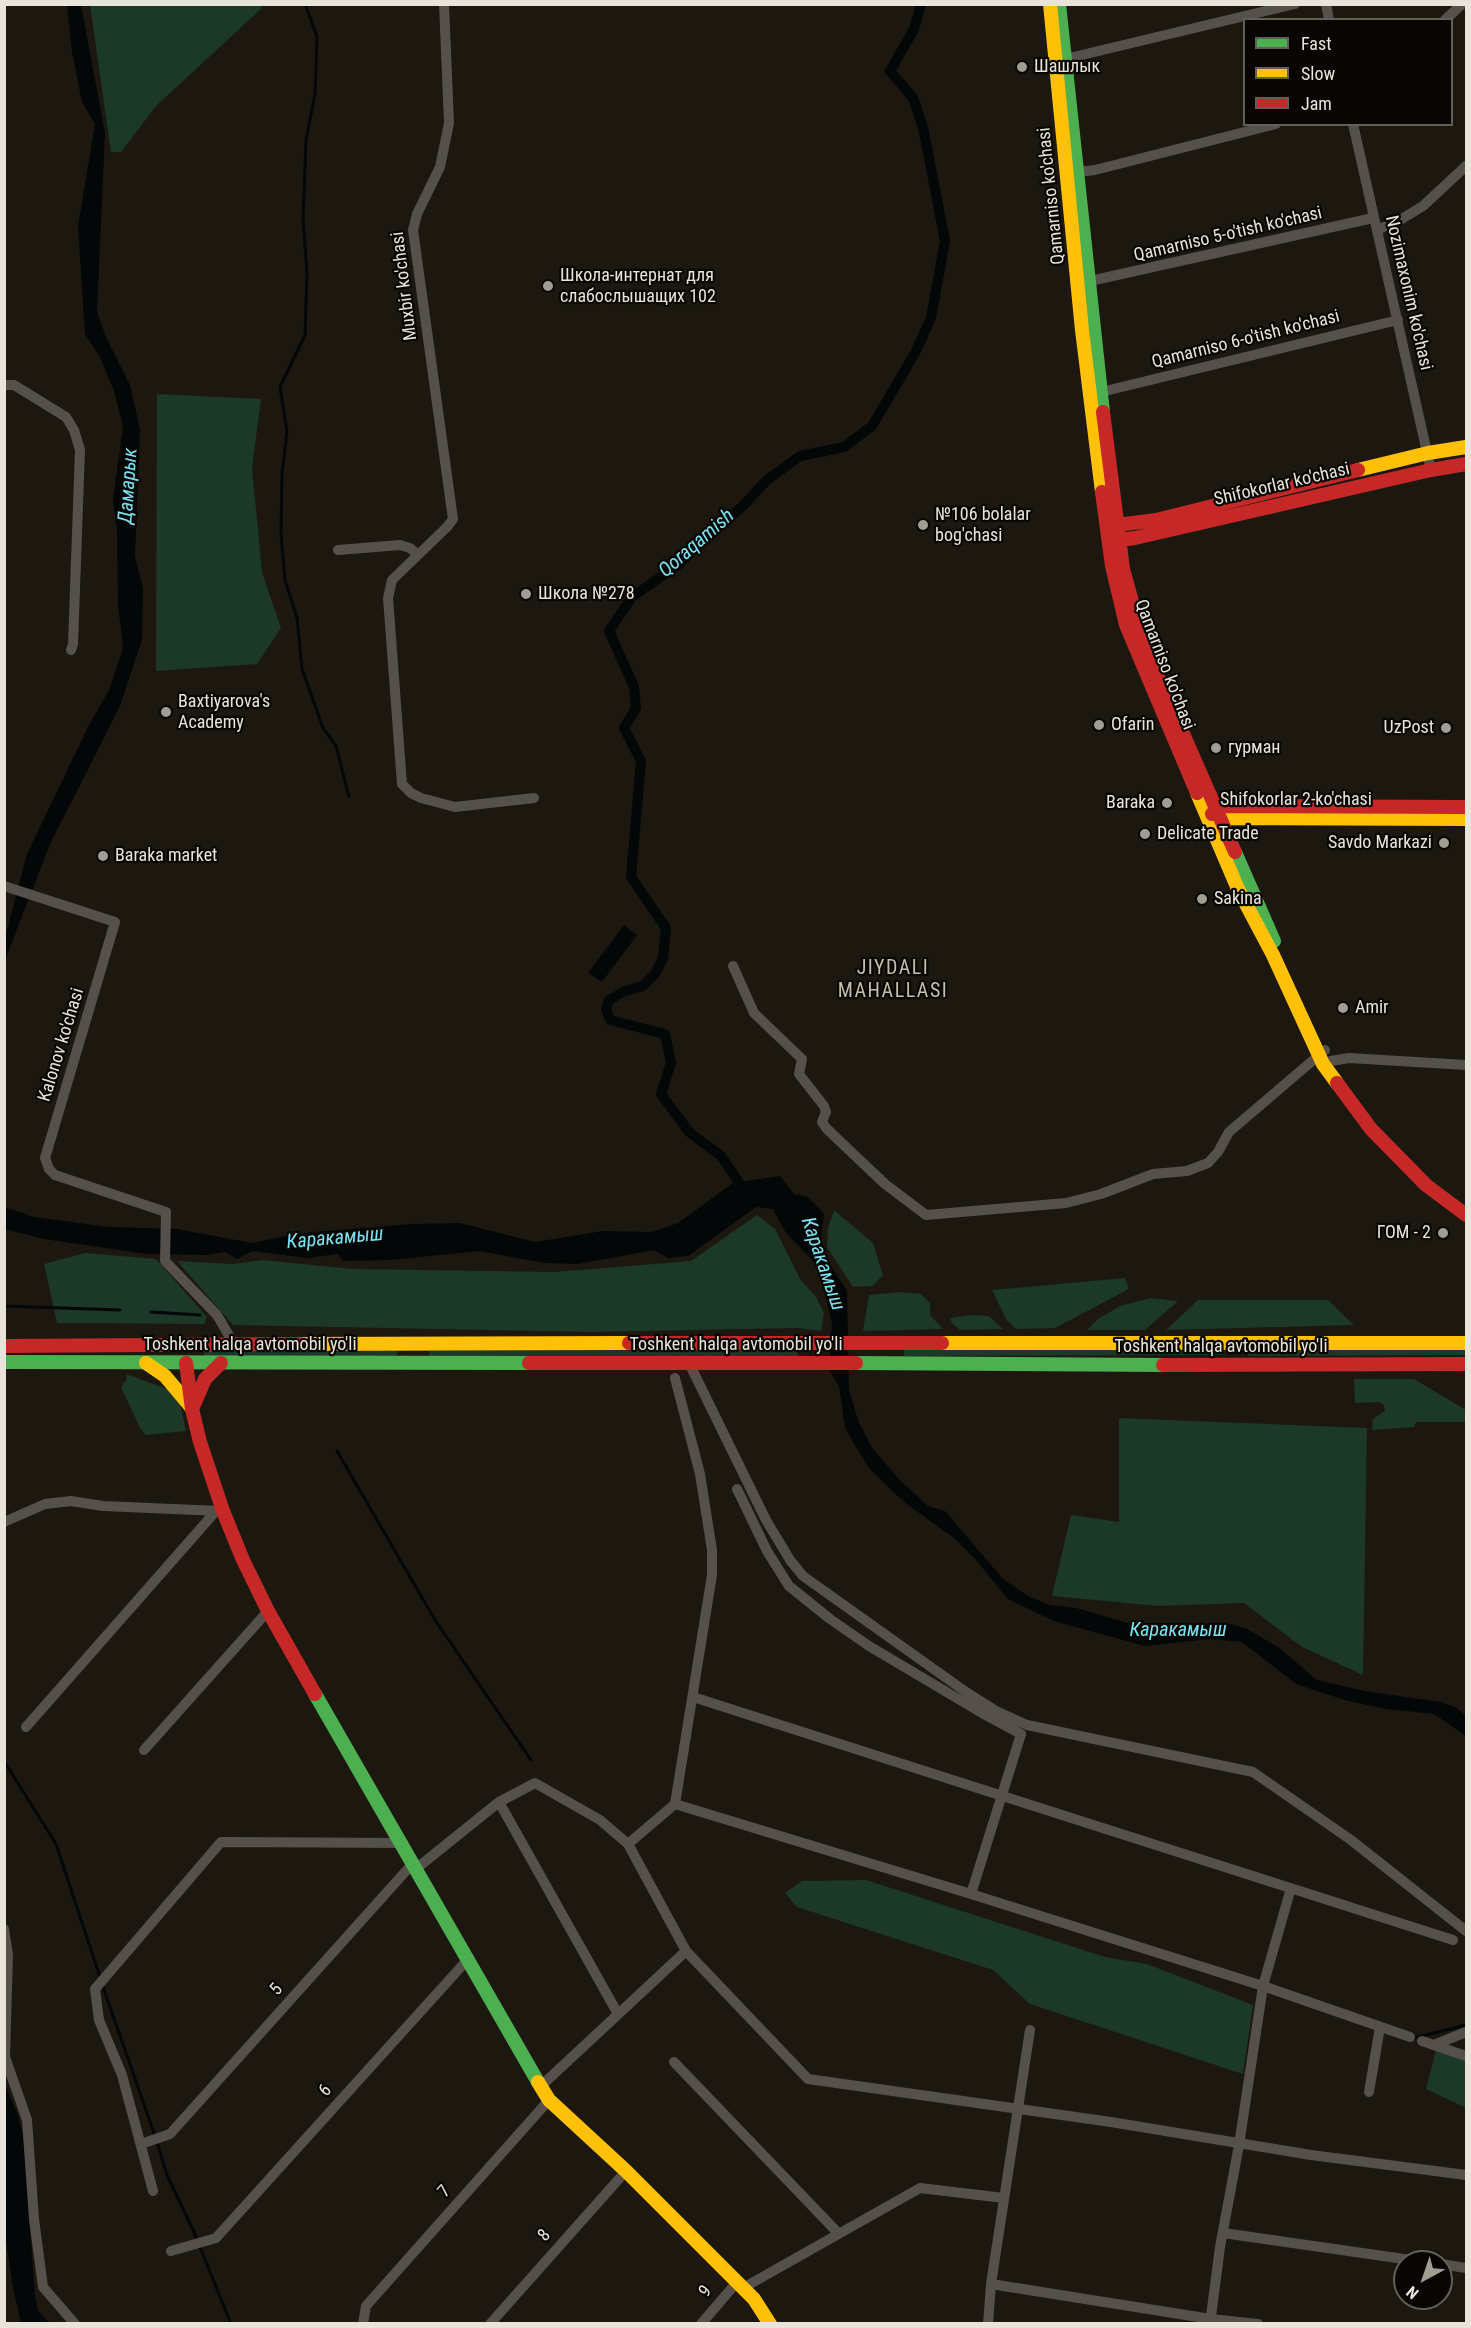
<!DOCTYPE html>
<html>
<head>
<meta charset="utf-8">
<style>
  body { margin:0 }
  #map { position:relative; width:1471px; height:2328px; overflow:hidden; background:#1c180f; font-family:"Roboto Condensed",sans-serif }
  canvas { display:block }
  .frame { position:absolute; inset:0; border:6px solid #e8e4da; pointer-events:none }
  .legend { position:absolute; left:1243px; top:18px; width:210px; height:108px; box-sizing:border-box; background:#080602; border:2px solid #625f58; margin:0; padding:8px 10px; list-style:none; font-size:18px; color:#e8e4da }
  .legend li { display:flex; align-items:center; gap:12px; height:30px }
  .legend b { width:30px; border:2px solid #625f58 }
  .north { position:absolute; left:1393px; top:2250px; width:60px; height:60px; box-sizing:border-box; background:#080602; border:2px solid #625f58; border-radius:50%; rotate:220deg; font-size:16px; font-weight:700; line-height:24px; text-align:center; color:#e8e4da }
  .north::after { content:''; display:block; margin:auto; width:21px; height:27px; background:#a19d93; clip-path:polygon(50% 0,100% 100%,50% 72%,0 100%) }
</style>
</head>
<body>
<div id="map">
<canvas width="1471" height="2328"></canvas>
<div class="frame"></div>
<ul class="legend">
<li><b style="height:8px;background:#4caf50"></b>Fast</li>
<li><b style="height:8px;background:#ffc107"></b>Slow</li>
<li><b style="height:8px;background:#c62828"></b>Jam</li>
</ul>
<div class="north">N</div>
</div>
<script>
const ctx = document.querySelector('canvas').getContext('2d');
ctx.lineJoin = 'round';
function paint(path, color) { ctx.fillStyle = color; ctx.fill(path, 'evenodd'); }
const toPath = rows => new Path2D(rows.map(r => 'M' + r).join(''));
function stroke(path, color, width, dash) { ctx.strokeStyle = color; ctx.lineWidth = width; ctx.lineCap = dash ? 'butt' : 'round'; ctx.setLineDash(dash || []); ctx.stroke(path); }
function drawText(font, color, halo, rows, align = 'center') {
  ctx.font = font + ' "Roboto Condensed",sans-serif'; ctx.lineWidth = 4.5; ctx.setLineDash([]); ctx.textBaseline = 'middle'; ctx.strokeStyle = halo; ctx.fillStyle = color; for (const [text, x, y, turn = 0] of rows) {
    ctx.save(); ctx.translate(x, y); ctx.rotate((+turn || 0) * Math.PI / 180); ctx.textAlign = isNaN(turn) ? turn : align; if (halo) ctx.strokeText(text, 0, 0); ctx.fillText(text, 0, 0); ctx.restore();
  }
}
const green = toPath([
  [258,4,262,8,156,106,121,152,111,152,90,5],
  [157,394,261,399,252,468,262,572,281,628,257,664,156,671],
  [834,1210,873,1243,883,1275,872,1286,853,1287,827,1247,828,1228],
  [757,1215,775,1229,800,1279,816,1297,824,1313,821,1331,798,1328,591,1332,233,1325,177,1261,233,1264,263,1260,353,1269,555,1272,691,1261],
  [85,1253,156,1259,207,1317,204,1324,57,1323,44,1264],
  [1125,1278,1129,1289,1055,1328,1016,1329,1006,1319,992,1290],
  [900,1292,921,1294,930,1303,930,1315,943,1329,863,1331,869,1295],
  [1150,1298,1178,1301,1145,1330,1087,1330,1098,1319,1120,1306],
  [1198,1300,1328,1300,1354,1325,1166,1330],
  [973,1315,989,1316,1003,1329,960,1330,952,1323,950,1318],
  [1222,1349,1222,1355,904,1356,904,1350],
  [1466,1349,1466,1355,1248,1356,1248,1350],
  [204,1350,397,1351,397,1357,204,1356],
  [797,1350,798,1357,429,1358,429,1351],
  [126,1374,167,1389,180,1403,186,1431,146,1435,140,1428,121,1387,127,1379],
  [1354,1379,1414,1379,1466,1410,1466,1422,1416,1422,1414,1427,1372,1430,1373,1419,1385,1411,1384,1405,1380,1402,1355,1403],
  [1119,1418,1367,1428,1363,1675,1302,1647,1244,1603,1158,1606,1052,1596,1071,1515,1119,1522],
  [866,1880,1105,1957,1147,1964,1253,2005,1243,2074,1030,2004,993,1970,797,1907,785,1893,802,1881],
  [1438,2042,1466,2054,1466,2108,1426,2089]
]);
const water = toPath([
  [67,5,81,5,105,133,97,312,106,337,130,385,140,429,135,556,143,588,142,640,120,706,50,844,5,960,5,938,27,854,88,727,109,690,123,648,118,605,117,531,113,500,123,426,114,391,100,357,85,334,78,226,95,124,82,102,72,52],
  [624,925,637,935,602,982,588,973],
  [780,1176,794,1194,808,1197,824,1214,821,1240,827,1260,847,1291,849,1390,858,1420,872,1448,900,1480,928,1506,945,1511,1003,1579,1028,1596,1049,1605,1076,1608,1128,1623,1232,1624,1247,1629,1278,1647,1317,1680,1364,1691,1441,1702,1457,1708,1466,1716,1466,1736,1434,1714,1387,1709,1348,1701,1296,1684,1242,1642,1210,1639,1145,1646,1054,1621,1008,1599,976,1560,954,1538,908,1505,892,1491,869,1468,856,1447,845,1428,839,1386,829,1370,832,1323,818,1266,786,1233,773,1209,756,1207,688,1256,668,1258,654,1250,578,1264,544,1263,480,1251,390,1260,343,1261,338,1254,306,1258,253,1251,237,1259,225,1252,208,1255,147,1254,44,1239,5,1229,4,1207,34,1217,109,1227,177,1229,252,1243,301,1233,412,1224,460,1223,535,1242,603,1231,652,1232,678,1223,733,1183],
  [4,2082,18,2116,23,2134,35,2296,38,2310,49,2323,21,2323,13,2288,4,2227]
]);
const stream = toPath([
  [306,6,317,37,315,94,306,140,303,220,307,272,305,335,280,387,287,432,282,473,281,534,285,580,297,618,302,669,323,728,336,746,349,797],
  [4,1306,120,1310],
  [151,1312,200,1315],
  [337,1451,435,1620,531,1760],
  [4,1761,56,1844,100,1977],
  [102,1984,155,2136],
  [1414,2038,1466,2025],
  [157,2142,167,2175,194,2232,231,2324]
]);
const canal = toPath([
  [744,1190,721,1156,689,1132,661,1094,671,1063,665,1034,610,1020,606,1009,609,1000,625,991,643,986,655,974,663,958,666,928,631,877,641,761,624,728,636,708,634,687,609,631,632,597,678,565,706,537,742,507,767,480,800,456,844,447,872,426,915,353,931,318,945,241,923,127,913,98,890,71,914,29,921,4]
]);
const street = toPath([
  [444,4,449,123,440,167,417,214,413,230,453,519,447,527,392,580,388,598,402,784,411,793,421,798,455,807,534,798],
  [1326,4,1329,20],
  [1445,20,1462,4],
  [1065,59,1295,4],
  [1353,124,1431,470],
  [1077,172,1095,170,1276,124],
  [1377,230,1400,220,1423,206,1466,166],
  [1090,281,1373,218],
  [4,385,14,385,66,417,74,430,80,450,73,644,71,650],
  [1101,392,1398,320],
  [338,550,400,545,410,548,417,554],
  [4,886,115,922,45,1158,49,1169,55,1175,166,1212,165,1261,217,1315,234,1344],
  [733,966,754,1013,802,1059,799,1074,824,1106,826,1112,822,1122,827,1129,885,1184,926,1215,1066,1203,1101,1194,1153,1174,1187,1171,1208,1163,1218,1152,1229,1132,1325,1050],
  [1323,1064,1331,1061,1349,1058,1466,1065],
  [689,1363,766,1520,790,1560,803,1576,966,1692,996,1711,1027,1725,1253,1772,1351,1840,1466,1931],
  [737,1489,767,1551,789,1586,830,1619,869,1646,982,1713,1021,1734,971,1894],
  [4,1522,45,1504,71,1501,103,1506,220,1511],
  [693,1697,1453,1940],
  [26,1727,216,1511],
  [144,1750,268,1611],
  [499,1802,535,1783,600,1820,628,1844,675,1804,971,1894,1263,1986,1291,1888],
  [675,1804,712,1575,712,1550,700,1474,675,1378],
  [628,1844,686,1951,808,2079,1111,2122,1311,2155,1466,2175],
  [417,1868,499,1802,618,2014],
  [4,1929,8,1955,5,2057,27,2120,34,2219,43,2287,75,2324],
  [1422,2041,1466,2056],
  [1434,2045,1466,2032],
  [674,2062,839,2234],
  [541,2086,686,1951],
  [1369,2092,1380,2027],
  [141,2144,170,2134,414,1862],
  [153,2191,122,2075,99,2020,95,1989,221,1842,403,1843],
  [1223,2233,1425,2262],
  [171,2251,216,2238,469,1958],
  [1441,2264,1466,2268],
  [991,2284,1211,2319,1258,2324],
  [743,2288,920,2188,1004,2198],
  [363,2324,366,2306,549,2100],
  [490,2324,626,2171],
  [701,2324,737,2282],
  [988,2324,991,2284,1030,2030],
  [1210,2324,1220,2247,1239,2145,1263,1986,1410,2037]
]);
const fast = toPath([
  [1059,4,1103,412],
  [1235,852,1274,941],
  [4,1362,529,1363],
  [856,1363,1163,1365],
  [315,1694,538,2082]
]);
const slow = toPath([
  [1050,4,1082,330,1102,492],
  [1358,470,1428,453,1466,447],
  [1197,793,1238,889,1273,955,1323,1064,1337,1083],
  [1213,818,1466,819],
  [942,1343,1466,1343],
  [300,1344,629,1343],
  [146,1363,165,1376,191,1407],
  [538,2082,549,2100,626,2171,754,2299,770,2324]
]);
const jam = toPath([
  [1103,412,1123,569,1138,623,1156,672,1235,852],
  [1102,492,1112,566,1126,625,1197,793],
  [1111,531,1117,525,1156,520,1358,470],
  [1112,536,1119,540,1135,538,1431,470,1466,464],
  [1212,814,1216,809,1225,806,1466,807],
  [1337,1083,1371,1129,1426,1185,1466,1215],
  [629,1343,942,1343],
  [4,1346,300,1344],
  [186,1363,192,1409,200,1442,223,1511,243,1560,268,1611,315,1694],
  [529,1363,856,1363],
  [1163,1365,1466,1364],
  [193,1407,205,1379,221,1363]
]);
const markers = [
  [1022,67,6,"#a19d93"],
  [548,286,6,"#a19d93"],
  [923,525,6,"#a19d93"],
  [526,594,6,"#a19d93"],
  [166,712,6,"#a19d93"],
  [1099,725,6,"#a19d93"],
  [1446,728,6,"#a19d93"],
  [1216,748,6,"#a19d93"],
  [1167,803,6,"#a19d93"],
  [1145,834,6,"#a19d93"],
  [1444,843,6,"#a19d93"],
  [103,856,6,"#a19d93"],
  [1202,899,6,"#a19d93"],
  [1343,1008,6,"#a19d93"],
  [1443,1233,6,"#a19d93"]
];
const poiNames = [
  ["Шашлык",1034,67],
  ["Школа-интернат для",560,276],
  ["слабослышащих 102",560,297],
  ["№106 bolalar",935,515],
  ["bog'chasi",935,536],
  ["Школа №278",538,594],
  ["Baxtiyarova's",178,702],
  ["Academy",178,723],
  ["Ofarin",1111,725],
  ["UzPost",1434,728,"right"],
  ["гурман",1228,748],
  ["Baraka",1155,803,"right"],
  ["Delicate Trade",1157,834],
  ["Savdo Markazi",1432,843,"right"],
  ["Baraka market",115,856],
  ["Sakina",1214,899],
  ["Amir",1355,1008],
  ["ГОМ - 2",1431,1233,"right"]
];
const streetNames = [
  ["Qamarniso ko'chasi",1052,196,-96],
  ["Qamarniso 5-o'tish ko'chasi",1228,235,-13],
  ["Muxbir ko'chasi",405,286,-97],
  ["Nozimaxonim ko'chasi",1408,293,77],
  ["Qamarniso 6-o'tish ko'chasi",1246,340,-14],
  ["Shifokorlar ko'chasi",1282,485,-13],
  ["Qamarniso ko'chasi",1164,665,69],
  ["Shifokorlar 2-ko'chasi",1296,800],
  ["Kalonov ko'chasi",62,1045,-73],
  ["Toshkent halqa avtomobil yo'li",250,1345],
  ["Toshkent halqa avtomobil yo'li",736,1345],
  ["Toshkent halqa avtomobil yo'li",1221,1347],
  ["5",277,1990,-48],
  ["6",326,2091,-48],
  ["7",445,2192,-48],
  ["8",545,2236,-48],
  ["9",706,2292,-49]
];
const waterNames = [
  ["Дамарык",129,486,-86],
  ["Qoraqamish",697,544,-41],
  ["Каракамыш",335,1239,-5],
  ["Каракамыш",822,1264,71],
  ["Каракамыш",1178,1631]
];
const neighbourhoodNames = [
  ["JIYDALI",893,969],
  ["MAHALLASI",893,992]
];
paint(green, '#1b3829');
paint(water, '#030708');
stroke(stream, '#030708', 3);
stroke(canal, '#030708', 10);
stroke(street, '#55504b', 10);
stroke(fast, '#4caf50', 14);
stroke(slow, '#ffc107', 14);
stroke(jam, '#c62828', 14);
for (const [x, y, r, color] of markers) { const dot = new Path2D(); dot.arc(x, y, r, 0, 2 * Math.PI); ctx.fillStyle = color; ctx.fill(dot); stroke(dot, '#080602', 2); }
drawText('18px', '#e8e4da', '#080602', poiNames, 'left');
drawText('18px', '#e8e4da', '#080602', streetNames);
drawText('italic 20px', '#7ae3f3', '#080602', waterNames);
ctx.letterSpacing = '1.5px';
drawText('20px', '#c7beaa', '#080602', neighbourhoodNames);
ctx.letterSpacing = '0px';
</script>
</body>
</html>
